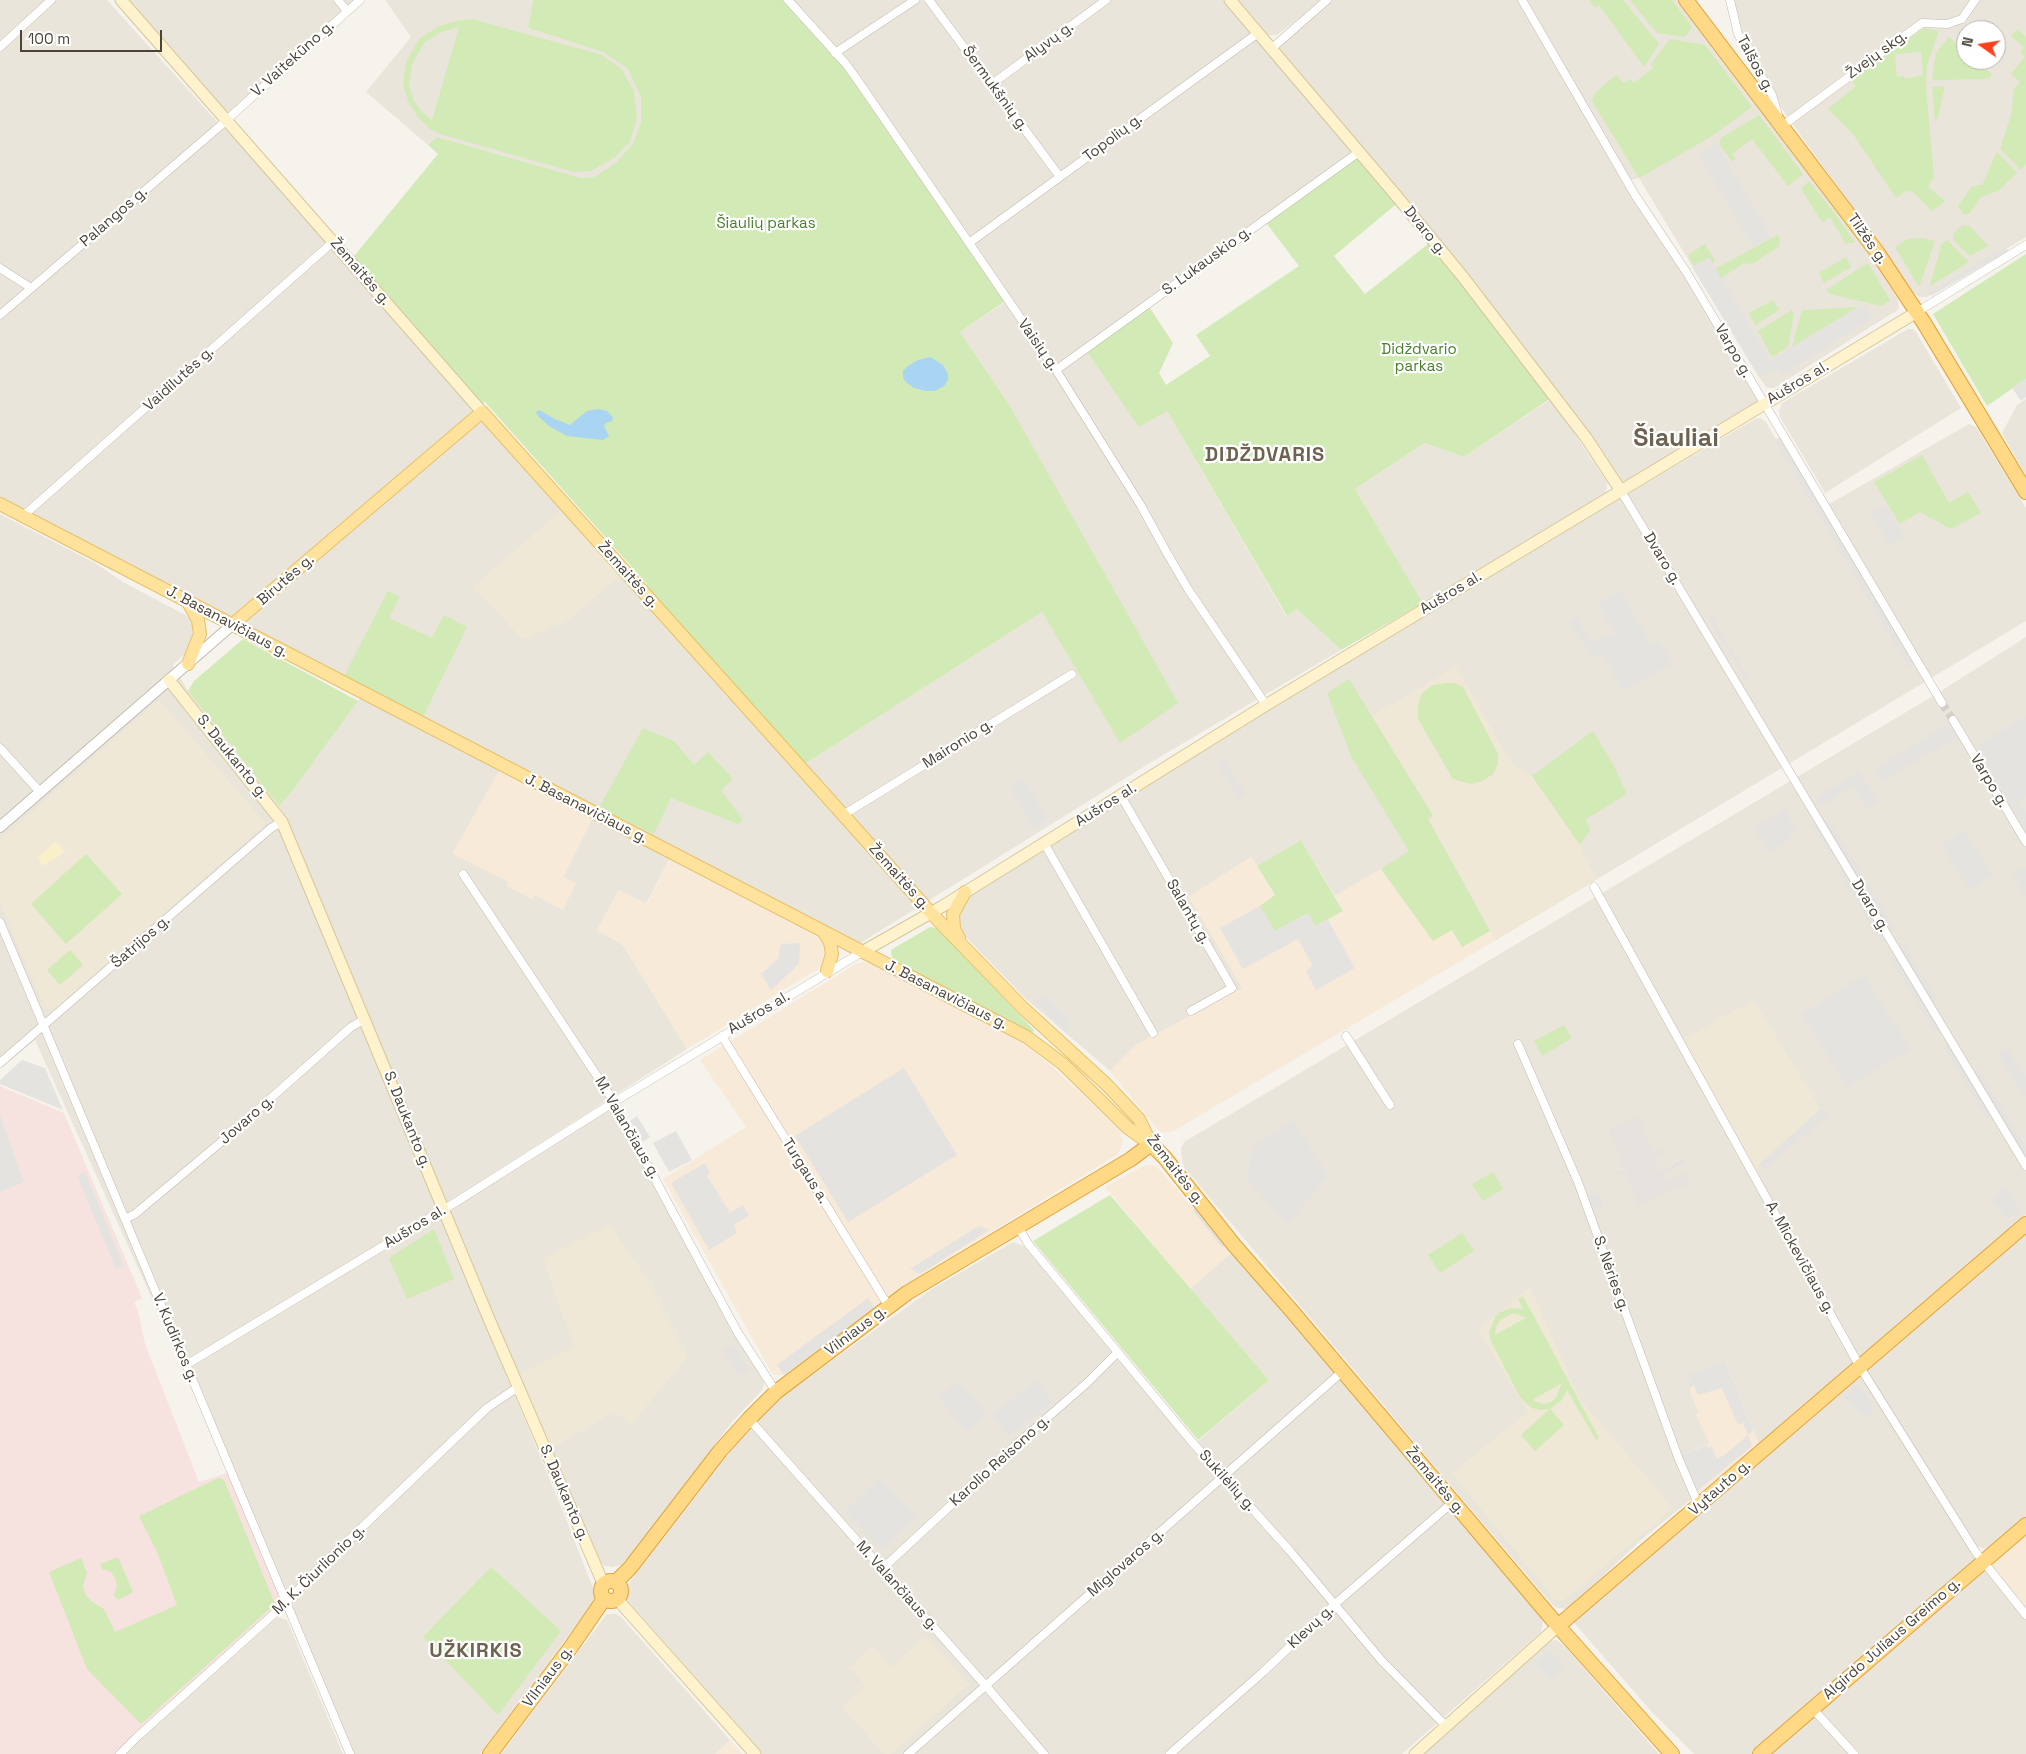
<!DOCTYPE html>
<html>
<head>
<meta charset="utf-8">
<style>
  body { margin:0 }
  #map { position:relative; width:2026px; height:1754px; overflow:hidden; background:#f6f3ec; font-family:"Space Grotesk",sans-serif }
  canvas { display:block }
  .north { position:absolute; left:1956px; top:20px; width:50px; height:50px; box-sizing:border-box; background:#fff; border:1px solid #b7b4b0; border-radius:50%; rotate:283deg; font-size:14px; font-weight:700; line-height:20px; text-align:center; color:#4b4439 }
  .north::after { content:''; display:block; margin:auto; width:18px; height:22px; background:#fc3f1d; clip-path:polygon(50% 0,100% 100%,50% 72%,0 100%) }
  .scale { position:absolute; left:20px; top:30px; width:142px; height:22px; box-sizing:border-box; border:2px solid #4b4439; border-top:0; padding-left:6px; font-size:15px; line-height:18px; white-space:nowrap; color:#4b4439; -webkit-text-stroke:4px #fff; paint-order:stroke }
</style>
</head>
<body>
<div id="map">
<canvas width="2026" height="1754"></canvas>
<div class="north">N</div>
<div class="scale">100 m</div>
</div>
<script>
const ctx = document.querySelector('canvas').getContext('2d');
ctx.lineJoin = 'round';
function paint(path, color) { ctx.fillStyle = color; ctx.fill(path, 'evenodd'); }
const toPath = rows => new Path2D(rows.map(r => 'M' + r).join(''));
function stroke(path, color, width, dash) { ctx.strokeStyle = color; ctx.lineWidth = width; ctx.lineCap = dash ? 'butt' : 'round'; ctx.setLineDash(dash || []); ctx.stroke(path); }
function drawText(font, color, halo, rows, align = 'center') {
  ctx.font = font + ' "Space Grotesk",sans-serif'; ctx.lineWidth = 4.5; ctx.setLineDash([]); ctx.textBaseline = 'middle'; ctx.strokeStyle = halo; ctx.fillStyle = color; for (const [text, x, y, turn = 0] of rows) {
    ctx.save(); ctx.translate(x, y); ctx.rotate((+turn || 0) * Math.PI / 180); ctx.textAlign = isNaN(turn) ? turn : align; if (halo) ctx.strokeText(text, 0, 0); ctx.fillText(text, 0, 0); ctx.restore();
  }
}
const residential = toPath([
  [0,0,107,0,220,125,227,119,121,0,360,0,227,119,800,767,1042,612,1120,742,1008,403,960,332,1007,301,788,0,1230,0,1271,49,1327,0,1679,0,1868,252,1898,300,1899,309,1774,388,1767,388,1759,377,1639,178,1627,181,1764,403,1621,491,1359,152,1086,350,1167,411,1286,616,1297,609,1341,650,1153,761,854,947,672,854,646,904,619,890,597,930,623,945,687,1049,437,1209,564,1514,595,1593,593,1603,480,1754,350,1754,243,1500,35,1040,0,1069,0,514,95,563,123,582,189,617,196,627,192,647,173,665,188,691,279,806,290,794,363,694,0,504],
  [595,813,563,877,533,895,532,898,507,886,509,882],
  [385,0,533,0,528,28,604,52,628,69,641,98,641,122,633,143,617,162,594,177,581,178,437,137,428,145,366,92,411,37],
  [1238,0,1323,0,1277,35,1268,35],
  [1730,0,2026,0,2026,237,1927,297,1920,297,1914,293,1772,95,1744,48],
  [1966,30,1996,30,1996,60,1966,60],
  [1908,329,1913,329,1916,332,1961,408,1825,493,1780,417,1779,411,1782,403],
  [1551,399,1607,482,1606,494,1423,603,1355,489,1425,443,1464,457],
  [2026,399,2026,476,2002,433,2017,405],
  [1760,418,1766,422,1817,511,1969,424,1976,427,2026,508,2026,621,1496,940,1490,931,1462,947,1391,881,1381,869,1335,896,1301,840,1257,866,1251,857,1189,897,1243,988,1136,1045,1110,1071,1026,999,960,931,959,911,965,898,1295,692,1401,631,1611,504,1755,419],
  [2026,637,2026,1215,1759,1445,1725,1360,1689,1389,1699,1413,1696,1415,1710,1443,1678,1457,1693,1498,1641,1540,1572,1605,1566,1609,1557,1608,1551,1603,1443,1476,1184,1167,1182,1158,1181,1148,1184,1142,1933,696],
  [1663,1155,1655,1159,1659,1169,1662,1170,1683,1157,1686,1162,1665,1174,1668,1181,1616,1173],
  [614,1102,765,1376,763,1389,733,1421,626,1560,621,1565,612,1567,605,1566,600,1562,444,1209],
  [2026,1228,2026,1517,1993,1545,1985,1549,1977,1546,1973,1539,1867,1371,1867,1368],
  [1013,1242,1024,1246,1191,1447,1269,1380,1190,1289,1232,1252,1539,1615,1543,1621,1541,1632,1402,1754,762,1754,628,1601,625,1596,627,1586,762,1411,932,1289],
  [1860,1367,1983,1562,1760,1754,1694,1754,1651,1711,1569,1617],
  [1989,1566,2026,1610,2026,1754,1770,1754],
  [607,1614,616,1614,621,1617,730,1740,716,1754,501,1754],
  [278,1617,287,1620,343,1754,120,1754,137,1737],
  [1557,1640,1568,1650,1659,1754,1420,1754,1541,1648,1549,1641]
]);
const commercial = toPath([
  [502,765,595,813,563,877,576,883,563,910,534,895,532,899,507,886,508,882,452,854],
  [1251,857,1275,896,1343,911,1335,896,1381,869,1391,881,1452,930,1462,947,1490,931,1496,940,1172,1132,1160,1132,1110,1071,1136,1045,1242,988,1189,897],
  [670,859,823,940,827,949,826,960,821,967,687,1049,623,945,597,930,619,890,647,904],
  [863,962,873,965,1025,1044,1049,1064,1120,1129,1123,1142,1118,1154,922,1274,784,1375,773,1375,663,1179,746,1127,700,1060,856,964],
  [1145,1165,1153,1165,1160,1170,1232,1252,1190,1289,1105,1187],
  [1725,1360,1759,1445,1693,1498,1678,1457,1709,1443,1696,1414,1699,1413,1689,1389,1688,1375],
  [2026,1536,2026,1610,1989,1566],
  [730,1740,742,1754,716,1754]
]);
const industrial = toPath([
  [1640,1117,1652,1152,1661,1149,1663,1155,1655,1159,1659,1169,1662,1170,1684,1157,1686,1162,1665,1174,1668,1181,1685,1173,1690,1183,1638,1206,1626,1174,1618,1177,1616,1172,1624,1169,1609,1128]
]);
const education = toPath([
  [566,506,625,571,571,618,523,640,473,587],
  [1456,666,1511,763,1532,776,1580,845,1582,853,1598,879,1496,940,1428,819,1433,816,1372,716],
  [159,699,266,824,56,1008,45,1009,0,904,0,840],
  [1754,1001,1821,1109,1759,1164,1756,1179,1679,1040,1712,1025,1715,1020],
  [610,1225,649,1281,687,1357,632,1424,613,1412,547,1451,514,1377,574,1347,543,1259],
  [1530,1287,1580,1399,1673,1508,1562,1602,1554,1599,1452,1473,1528,1412,1478,1330],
  [926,1636,969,1684,891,1754,884,1754,842,1707,865,1686,849,1667,873,1646,891,1667]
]);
const medical = toPath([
  [0,1086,64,1113,142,1298,134,1302,138,1311,145,1344,199,1482,230,1472,286,1603,120,1754,0,1754]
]);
const green = toPath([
  [533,0,788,0,846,64,1007,300,960,332,1008,403,1178,703,1120,743,1042,612,800,767,643,591,647,584,484,401,482,412,350,261,438,154,428,145,437,137,581,178,594,177,617,162,633,143,641,122,641,98,628,69,603,52,528,28],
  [1589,0,1623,0,1659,44,1644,67,1599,5,1595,8],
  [1630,0,1672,0,1692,27,1685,37,1657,33],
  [472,19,602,55,622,70,634,91,637,118,630,141,615,157,591,171,574,172,440,134,430,129,418,117,409,103,403,85,406,62,419,39,439,26,456,21],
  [459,27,432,120,422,112,414,101,409,85,412,64,424,43,441,32],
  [1924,28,1939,31,1927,65,1926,87,1934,177,1928,187,1945,201,1932,211,1913,192,1906,191,1896,198,1853,134,1828,109,1856,86,1852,80],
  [1921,52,1923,75,1905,79,1904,76,1897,77,1895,54],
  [2017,29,2026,37,2026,164,2021,170,2000,149,2011,115,2014,89,2020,82,2011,74,2025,57,2020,52,2023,48,2022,45,2011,36],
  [1949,37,1966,52,1966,60,1976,60,1992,74,1988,79,1932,80,1936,53],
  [1670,39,1705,45,1752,107,1709,138,1639,178,1592,101,1595,93,1616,75,1624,83,1631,79,1634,83,1653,68,1651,64],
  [1945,86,1938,117,1935,122,1932,87],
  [1759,115,1803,174,1788,186,1752,139,1732,154,1736,159,1732,161,1719,144,1721,138],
  [1359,152,1400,201,1334,256,1365,294,1433,240,1554,396,1464,457,1425,443,1355,489,1423,603,1341,650,1297,609,1287,616,1167,411,1139,427,1086,350,1148,305,1173,343,1159,373,1166,385,1210,356,1196,335,1299,266,1264,220],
  [1997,152,2017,173,1998,191,1981,197,1969,214,1964,215,1958,206,1972,186,1982,185],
  [1809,181,1835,214,1855,242,1846,244,1830,217,1822,222,1801,189],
  [1962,225,1970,226,1988,246,1970,256,1953,240,1953,234],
  [1777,235,1780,238,1780,246,1752,264,1744,263,1720,279,1715,269],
  [1922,238,1935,241,1919,287,1895,247,1908,239],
  [1947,240,1969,262,1930,286,1941,245],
  [1705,244,1715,261,1712,264,1708,258,1694,266,1688,255],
  [2026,254,2026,379,1987,406,1933,314],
  [1846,257,1851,267,1824,283,1819,273],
  [1868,263,1890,300,1881,306,1830,294,1827,289],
  [1773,300,1779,310,1755,325,1749,313],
  [1858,307,1792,347,1802,310],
  [1792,310,1794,313,1788,347,1772,357,1758,331],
  [1922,455,1949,503,1968,492,1981,513,1951,529,1920,512,1900,524,1874,482],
  [388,591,400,597,389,618,432,638,444,615,467,627,420,723,341,682],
  [243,639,358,701,290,794,279,806,188,691,194,681],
  [1349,679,1433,816,1428,819,1490,931,1462,947,1452,930,1433,941,1381,869,1409,851,1352,758,1327,693],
  [1445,683,1455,683,1463,687,1498,754,1498,764,1493,774,1482,781,1471,784,1453,779,1418,719,1418,705,1422,693,1433,685],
  [643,728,674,741,694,765,708,752,733,779,721,790,743,820,738,824,671,798,654,834,599,808],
  [1593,731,1614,766,1627,794,1586,819,1590,830,1580,845,1532,776],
  [1301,840,1343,911,1315,926,1308,913,1275,931,1260,906,1275,895,1257,866],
  [86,854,122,894,66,944,31,904],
  [930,927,938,928,1029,1025,1034,1030,1033,1032,1030,1033,892,959,891,950],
  [70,950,83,965,60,985,47,970],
  [1564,1025,1572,1038,1542,1056,1534,1041],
  [1493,1172,1503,1189,1483,1201,1472,1184],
  [1110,1195,1269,1380,1198,1440,1033,1241],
  [434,1229,454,1279,407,1299,389,1258],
  [1462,1233,1474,1251,1440,1273,1428,1255],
  [1523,1296,1599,1438,1596,1440,1567,1390,1562,1400,1550,1409,1541,1410,1532,1408,1526,1403,1520,1397,1492,1343,1489,1333,1495,1317,1500,1312,1511,1308,1523,1309,1518,1299],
  [1511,1314,1517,1314,1526,1318,1495,1335,1496,1327,1500,1320],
  [1562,1383,1556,1398,1551,1402,1544,1404,1532,1400],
  [1550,1409,1564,1425,1535,1451,1521,1435],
  [218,1478,224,1480,275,1604,141,1724,87,1669,49,1572,81,1558,87,1573,83,1586,85,1594,91,1601,104,1609,115,1632,177,1605,157,1552,139,1516],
  [118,1557,133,1592,118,1600,114,1596,117,1585,115,1578,111,1572,102,1569,100,1564],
  [491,1567,561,1631,498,1715,423,1637]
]);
const sand = toPath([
  [55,842,65,851,55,859,42,866,38,857]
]);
const parking = toPath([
  [1717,144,1771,237,1753,247,1699,155],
  [2006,246,2008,251,1931,296,1929,293],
  [1709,257,1770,361,1858,307,1865,307,1873,318,1782,375,1778,369,1759,377,1692,267],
  [2026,379,2026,397,2021,401,2012,388],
  [1780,437,1914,665,1909,668,1775,440],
  [1886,504,1904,536,1889,545,1871,513],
  [1620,590,1651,645,1658,641,1672,663,1623,691,1604,656,1592,657,1584,642,1581,642,1569,622,1577,617,1590,641,1615,635,1598,603],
  [1711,616,1749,680,1747,681,1708,618],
  [2026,716,2026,796,2019,801,2026,812,2026,829,1976,747],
  [1950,723,1958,737,1883,781,1875,768],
  [1223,758,1246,795,1239,799,1217,762],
  [1859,771,1879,803,1868,809,1852,786,1821,806,1816,798],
  [1024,779,1048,819,1034,828,1010,787],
  [1785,809,1796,829,1789,833,1792,838,1770,852,1753,828],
  [1828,819,1895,929,1891,933,1823,821],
  [1815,821,1835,855,1830,855,1811,824],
  [1964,830,1993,875,1970,890,1941,845],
  [2026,867,2026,897,2012,874],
  [1843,868,1887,941,1881,942,1839,872],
  [1260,906,1275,931,1308,913,1315,926,1328,920,1355,968,1316,990,1306,971,1313,966,1298,939,1243,969,1220,928],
  [800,943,799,964,771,990,761,974,779,958,780,947,783,944],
  [1903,944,1937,999,1932,1003,1898,946],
  [1896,955,1940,1030,1935,1032,1891,959],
  [1864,975,1910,1049,1848,1087,1802,1014],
  [1045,995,1070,1021,1064,1030,1036,1002],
  [1948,1042,1993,1117,1987,1119,1944,1047],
  [2007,1048,2026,1078,2026,1098,1997,1053],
  [22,1060,45,1068,63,1110,0,1084,0,1080],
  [904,1068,957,1155,848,1222,795,1136],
  [1978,1069,2026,1148,2026,1159,1972,1071],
  [1821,1109,1827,1116,1764,1170,1759,1164],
  [0,1115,24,1182,0,1192],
  [637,1116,650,1137,643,1142,630,1121],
  [1293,1120,1328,1176,1288,1223,1247,1179,1253,1147],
  [676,1131,692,1160,669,1172,653,1143],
  [705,1163,710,1173,707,1176,730,1213,743,1205,749,1215,734,1225,737,1233,709,1250,671,1183],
  [85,1172,124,1266,116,1269,77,1176],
  [2005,1186,2020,1209,2007,1219,1991,1200],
  [1597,1192,1603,1207,1593,1211,1587,1196],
  [1195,1208,1226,1245,1222,1247,1193,1211],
  [979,1226,989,1230,920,1274,910,1269],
  [868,1298,875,1308,784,1375,777,1365],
  [734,1344,749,1370,738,1376,723,1350],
  [1725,1360,1753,1430,1748,1435,1752,1446,1697,1491,1688,1477,1680,1456,1707,1445,1708,1448,1711,1446,1717,1459,1725,1455,1748,1435,1743,1423,1738,1425,1722,1388,1698,1395,1694,1385,1689,1389,1688,1375],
  [1037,1380,1053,1402,1008,1436,992,1415],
  [959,1381,987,1415,967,1432,939,1398],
  [1859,1384,1875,1409,1864,1418,1844,1396],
  [880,1478,916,1516,881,1549,845,1511],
  [1550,1650,1564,1665,1550,1680,1535,1664]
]);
const water = toPath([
  [930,357,943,365,948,374,948,380,944,386,935,391,926,391,914,388,906,382,903,378,903,371,908,366,918,360],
  [598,409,607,411,613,417,612,421,606,423,604,426,609,436,603,440,567,436,549,426,538,416,536,412,539,410,555,419,570,425,587,411]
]);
const minorTunnel = toPath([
  [1942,703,1953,720]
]);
const minor = toPath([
  [338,0,347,11],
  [788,0,846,64,861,85,1056,370,1140,504,1167,553,1188,589,1266,705],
  [929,0,1060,177],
  [1522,0,1635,195,1687,273,1942,703],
  [1730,0,1738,34,1772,95,1778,115],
  [0,47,51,0],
  [1271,49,1327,0],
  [835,53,915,0],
  [992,84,1106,0],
  [1782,126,1922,23,1947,24,1962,19,1975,0],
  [969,243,1258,33],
  [0,268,31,288],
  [1917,312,2026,245],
  [0,315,220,126,360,0],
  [1056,370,1359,152],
  [1621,491,2026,1166],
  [23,516,334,241],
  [1953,720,2026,842],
  [0,748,40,792],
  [1121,796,1232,988,1191,1011],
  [843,815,1072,674],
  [1044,843,1153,1033],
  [463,874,609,1094,738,1333,776,1392],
  [1594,887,1860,1367,1975,1551,2026,1615],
  [0,922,350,1754],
  [722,1036,889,1307],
  [1346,1036,1390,1105],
  [1518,1044,1578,1182,1678,1457,1699,1506],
  [0,1063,271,828,282,822],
  [125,1219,135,1214,227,1137,351,1027,365,1019],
  [1018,1227,1029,1245,1192,1442,1290,1551,1382,1661,1447,1727],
  [186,1365,456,1202,614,1102,862,952],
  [749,1419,986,1686,1044,1754],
  [882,1569,1017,1444,1087,1383,1118,1352],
  [1812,1708,1854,1754],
  [120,1754,137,1737,286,1603,312,1575,487,1408,518,1387],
  [908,1754,1343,1371],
  [1170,1754,1262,1673,1335,1604,1453,1502]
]);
const tertiary = toPath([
  [0,827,232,625]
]);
const secondary = toPath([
  [121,0,482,412],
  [1230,0,1394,193,1463,277,1587,439,1621,491],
  [169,680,282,822,489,1319,603,1583],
  [862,952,943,906,1266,705,1917,312],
  [617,1599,755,1754],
  [1415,1754,1558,1626]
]);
const primary = toPath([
  [0,504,1027,1037,1063,1064,1128,1128,1149,1143],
  [188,602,198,620,200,634,188,664],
  [232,625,482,412,931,913,1023,1008,1107,1085,1139,1119,1151,1144],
  [823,931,830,942,832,954,827,971],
  [959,938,954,929,953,914,965,892]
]);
const trunk = toPath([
  [1686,0,1877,252,1924,323,2026,492],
  '601 1591a10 10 0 1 1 20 0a10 10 0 1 1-20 0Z',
  [616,1582,630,1568,720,1451,749,1419,776,1392,907,1293,1131,1159,1151,1144,1165,1158,1234,1245,1291,1310,1558,1626,1672,1754],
  [1558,1626,2026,1224],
  [490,1754,571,1647,604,1599],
  [1760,1754,2026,1525]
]);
const streetNames = [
  ["Alyvų g.",1049,42,-36],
  ["Žvejų skg.",1877,55,-36],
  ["V. Vaitekūno g.",293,59,-42],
  ["Talšos g.",1755,64,62],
  ["Šermukšnių g.",995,89,54],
  ["Topolių g.",1113,138,-37],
  ["Palangos g.",114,217,-41],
  ["Dvaro g.",1425,231,51],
  ["Tilžės g.",1867,239,55],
  ["S. Lukauskio g.",1207,261,-36],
  ["Žemaitės g.",360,272,49],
  ["Vaisių g.",1038,345,55],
  ["Varpo g.",1733,351,60],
  ["Vaidilutės g.",179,379,-42],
  ["Aušros al.",1798,383,-31],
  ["Dvaro g.",1662,559,59],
  ["Žemaitės g.",628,575,48],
  ["Birutės g.",286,580,-41],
  ["Aušros al.",1451,593,-31],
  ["J. Basanavičiaus g.",227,622,28],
  ["Maironio g.",958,744,-32],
  ["S. Daukanto g.",232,757,51],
  ["Varpo g.",1989,781,59],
  ["Aušros al.",1106,805,-32],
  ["J. Basanavičiaus g.",586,809,27],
  ["Žemaitės g.",899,877,48],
  ["Dvaro g.",1870,906,59],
  ["Salantų g.",1188,912,60],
  ["Šatrijos g.",141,942,-41],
  ["J. Basanavičiaus g.",946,995,27],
  ["Aušros al.",759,1013,-31],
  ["Jovaro g.",247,1120,-41],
  ["S. Daukanto g.",407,1120,68],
  ["M. Valančiaus g.",627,1128,60],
  ["Žemaitės g.",1175,1170,52],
  ["Turgaus a.",805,1171,58],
  ["Aušros al.",415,1227,-31],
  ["A. Mickevičiaus g.",1800,1258,61],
  ["S. Nėries g.",1611,1274,70],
  ["Vilniaus g.",856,1331,-37],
  ["V. Kudirkos g.",175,1338,67],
  ["Karolio Reisono g.",1000,1461,-42],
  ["Sukilėlių g.",1227,1481,48],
  ["Žemaitės g.",1435,1481,50],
  ["Vytauto g.",1720,1488,-41],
  ["S. Daukanto g.",564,1493,67],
  ["Miglovaros g.",1126,1563,-41],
  ["M. K. Čiurlionio g.",319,1570,-44],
  ["M. Valančiaus g.",897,1586,48],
  ["Klevų g.",1311,1627,-43],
  ["Algirdo Juliaus Greimo g.",1892,1639,-41],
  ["Vilniaus g.",548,1677,-53]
];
const parkNames = [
  ["Šiaulių parkas",766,224],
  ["Didždvario",1419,350],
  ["parkas",1419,367]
];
const districtNames = [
  ["DIDŽDVARIS",1265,456],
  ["UŽKIRKIS",476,1652]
];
const townNames = [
  ["Šiauliai",1676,439]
];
paint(residential, '#eae5da');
paint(commercial, '#f7ead8');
paint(industrial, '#e6e2dd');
paint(education, '#efe8d6');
paint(medical, '#f6e3e0');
paint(green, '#d2eab5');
paint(sand, '#f9efc9');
paint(parking, '#e5e3e0');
paint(water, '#a9d4f2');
stroke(minorTunnel, '#d4d0c8', 8, [8, 4]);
stroke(minor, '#c2bbae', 9);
stroke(tertiary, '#c2bbae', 12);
stroke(secondary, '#d6c79b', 13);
stroke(primary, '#e6c16a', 14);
stroke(trunk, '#e0a43c', 16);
stroke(minor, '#fff', 8);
stroke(tertiary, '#fff', 10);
stroke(secondary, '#fff3cd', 11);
stroke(primary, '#ffe39c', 12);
stroke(trunk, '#ffd985', 14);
drawText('15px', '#4b4439', '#fff', streetNames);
drawText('15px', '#4a7f2a', '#fff', parkNames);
ctx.letterSpacing = '1px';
drawText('bold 20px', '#6e6250', '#fff', districtNames);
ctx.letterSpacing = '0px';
drawText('bold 25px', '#6e6250', '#fff', townNames);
</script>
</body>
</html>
